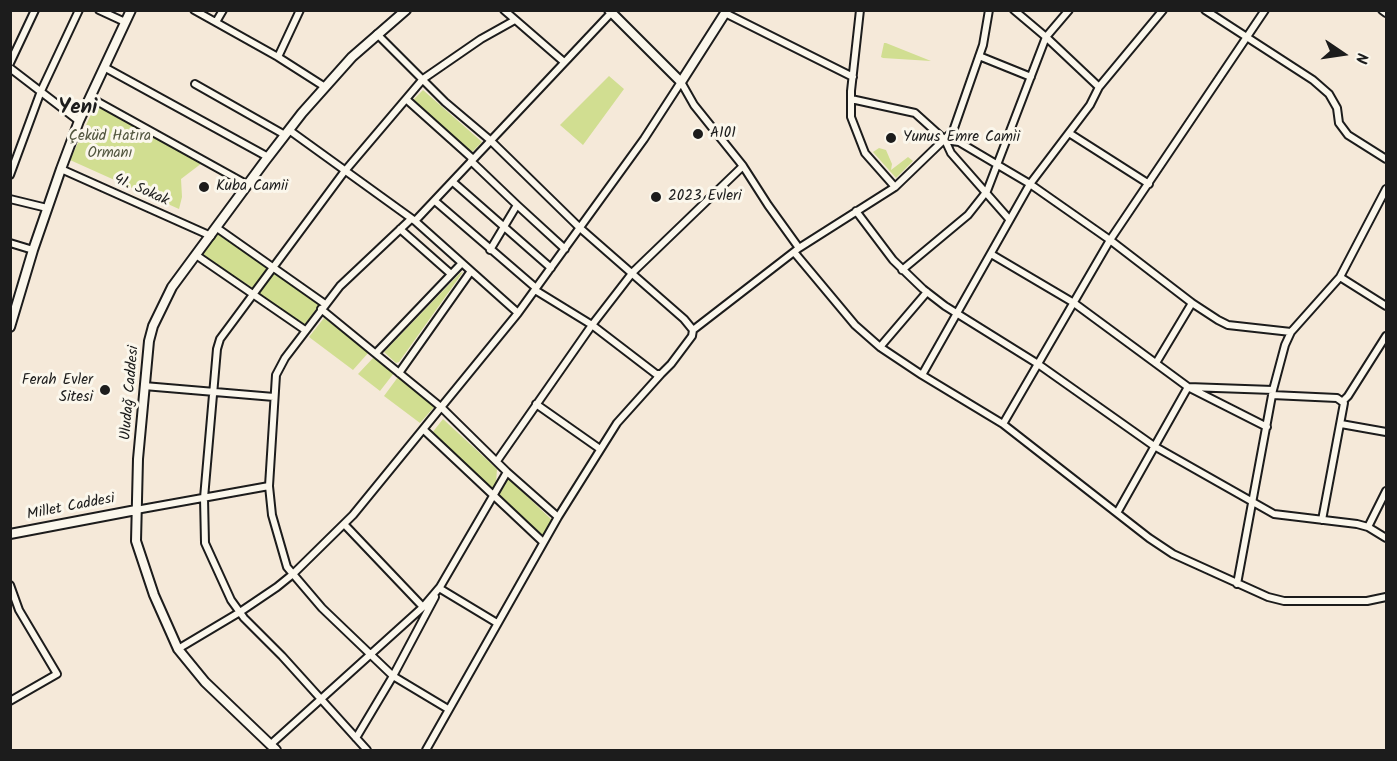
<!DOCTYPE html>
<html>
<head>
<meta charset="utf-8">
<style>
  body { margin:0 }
  #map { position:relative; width:1397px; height:761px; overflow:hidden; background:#f5e9d9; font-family:Kalam,sans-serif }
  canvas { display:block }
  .frame { position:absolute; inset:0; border:12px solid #1c1c1c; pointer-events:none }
  .north { position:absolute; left:1313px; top:24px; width:60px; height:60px; -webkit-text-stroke:4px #fbf7ec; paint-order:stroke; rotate:103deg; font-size:16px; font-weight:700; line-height:24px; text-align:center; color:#1c1c1c }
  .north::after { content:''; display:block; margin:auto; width:21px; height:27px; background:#1c1c1c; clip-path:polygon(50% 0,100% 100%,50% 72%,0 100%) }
</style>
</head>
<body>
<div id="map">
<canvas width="1397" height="761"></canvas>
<div class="frame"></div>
<div class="north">N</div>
</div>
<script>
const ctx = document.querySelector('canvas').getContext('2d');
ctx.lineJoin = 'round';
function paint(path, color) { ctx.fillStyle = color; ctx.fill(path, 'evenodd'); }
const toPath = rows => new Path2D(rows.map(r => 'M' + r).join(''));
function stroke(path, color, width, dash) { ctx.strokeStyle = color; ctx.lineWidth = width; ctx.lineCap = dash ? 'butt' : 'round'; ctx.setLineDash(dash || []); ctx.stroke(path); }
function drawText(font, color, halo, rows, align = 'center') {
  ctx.font = font + ' Kalam,sans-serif'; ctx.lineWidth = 6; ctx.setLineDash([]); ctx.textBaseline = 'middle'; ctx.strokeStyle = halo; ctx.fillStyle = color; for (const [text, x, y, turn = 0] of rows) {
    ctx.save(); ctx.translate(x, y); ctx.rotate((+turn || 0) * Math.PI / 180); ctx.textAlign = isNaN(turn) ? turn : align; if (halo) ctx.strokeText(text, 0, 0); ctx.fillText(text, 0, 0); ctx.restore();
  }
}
const green = toPath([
  [884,43,886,43,931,61,883,58,881,57],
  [609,76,624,89,583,145,560,125],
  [423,90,482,142,472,152,413,100],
  [97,105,202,163,181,179,182,197,179,209,70,160,93,110],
  [879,148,886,150,892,164,891,170,908,157,913,161,896,178,873,152],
  [219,234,268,268,253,288,204,257,203,252,216,235],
  [463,272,399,362,396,363,384,352,460,273],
  [274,273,319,305,304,326,258,293],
  [324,318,369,352,353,370,309,337],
  [374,357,394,373,380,391,358,374],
  [398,377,435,406,420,423,384,396],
  [443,419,497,469,496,483,492,489,432,433],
  [508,478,553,521,543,537,498,496]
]);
const minor = toPath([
  [99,10,125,22],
  [194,10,278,57,325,87],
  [504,10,564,62],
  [860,10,851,91,851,117,865,153,895,187],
  [1014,10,1046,37,1099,87],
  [1205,10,1313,80,1329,94,1337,108,1339,123,1348,135,1386,159],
  [1382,10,1386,13],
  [725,13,853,77],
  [216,22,223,10],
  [377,34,445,102,490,140,580,228,684,319,693,330,692,336,671,364,661,374,656,374,592,325,535,290],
  [979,56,1031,77],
  [278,57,300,10],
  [10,63,35,10],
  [104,67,268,157],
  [10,68,79,121],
  [195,84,285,135],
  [91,98,248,185],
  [406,99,473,159],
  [851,99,915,113,945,140,951,153,1009,219],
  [289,130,415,221,518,313],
  [1069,133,1149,184],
  [945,140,959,142,1030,184,1110,240,1192,303,1218,320,1228,325,1291,332],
  [471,161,517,205,565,249],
  [61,169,211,236],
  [10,175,41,91,79,10],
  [453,182,551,268],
  [10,199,47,208],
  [435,201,536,288],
  [856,211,893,260,923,289,945,306,1038,364,1154,446,1274,514,1357,524,1368,527,1386,538],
  [411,219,340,286,285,358,276,375,269,486,272,515,287,567,322,608,393,676,448,709],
  [415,221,611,13],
  [217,228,325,304],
  [400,229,451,274],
  [10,243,33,250],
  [490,250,517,205],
  [794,252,855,325,880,347,922,375,1003,424,1149,538,1173,554,1268,597,1284,601,1367,601,1386,597],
  [991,254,1074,303,1188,387,1273,390],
  [196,255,305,330],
  [902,270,968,215,987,191,1046,37,1069,10],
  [1340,277,1386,306],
  [321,309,442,408,507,472,558,517,617,423,661,374],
  [693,330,799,248,895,187,953,131,983,45,989,10],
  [880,347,927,292],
  [376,353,462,263],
  [1156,363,1192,303],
  [399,373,471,271],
  [922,375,1030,184,1090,105,1099,87,1163,10],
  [144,386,274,397],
  [1272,395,1337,398,1344,403,1322,520],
  [1343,401,1348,396,1386,336],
  [536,404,600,449],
  [1003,424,1110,240,1265,10],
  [1341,424,1386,432],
  [424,430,543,542],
  [497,461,592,325,633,272,743,166],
  [136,510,269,486],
  [1117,513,1188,387,1267,427],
  [344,524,423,607],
  [1368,527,1386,491],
  [1237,584,1273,390,1285,345,1291,332,1340,277,1386,189],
  [10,585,19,610,57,674,10,701],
  [439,588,497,623],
  [178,649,240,612,277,587,293,574,353,515,518,313,644,139,681,82,694,105,743,166,768,205,799,248],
  [356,738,393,676,435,597],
  [270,745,423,607,440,587,507,472],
  [367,750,282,656,244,618,231,600,205,543,204,498,217,349,220,339,344,172,423,79,481,39,515,20],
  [426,750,558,517]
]);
const tertiary = toPath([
  [609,10,681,82,727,10],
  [10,327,33,250,61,169,79,121,131,10],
  [10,534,136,510],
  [276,750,205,682,178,649,154,595,136,541,138,459,149,341,153,326,172,287,265,161,302,113,352,57,406,10]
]);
const markers = [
  [698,134,6,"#1c1c1c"],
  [891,138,6,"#1c1c1c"],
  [204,187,6,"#1c1c1c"],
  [656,197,6,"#1c1c1c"],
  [105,390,6,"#1c1c1c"]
];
const poiNames = [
  ["A101",710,134],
  ["Yunus Emre Camii",903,138],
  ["Kuba Camii",216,187],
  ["2023 Evleri",668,197],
  ["Ferah Evler",93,381,"right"],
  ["Sitesi",93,398,"right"]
];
const parkNames = [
  ["Çeküd Hatıra",110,137],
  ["Ormanı",110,154]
];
const streetNames = [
  ["41. Sokak",141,191,24],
  ["Uludağ Caddesi",131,393,-85],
  ["Millet Caddesi",71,508,-11]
];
const districtNames = [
  ["Yeni",78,109]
];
paint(green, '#d1de91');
stroke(minor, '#1c1c1c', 10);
stroke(tertiary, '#1c1c1c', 12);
stroke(minor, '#fbf7ec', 6);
stroke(tertiary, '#fbf7ec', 8);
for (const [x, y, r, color] of markers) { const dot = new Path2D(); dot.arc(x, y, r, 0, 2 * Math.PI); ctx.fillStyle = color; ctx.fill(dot); stroke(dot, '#fbf7ec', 2); }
drawText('15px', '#1c1c1c', '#fbf7ec', poiNames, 'left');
drawText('15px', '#52563f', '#fbf7ec', parkNames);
drawText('15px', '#1c1c1c', '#fbf7ec', streetNames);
drawText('bold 21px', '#1c1c1c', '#fbf7ec', districtNames);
</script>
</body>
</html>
